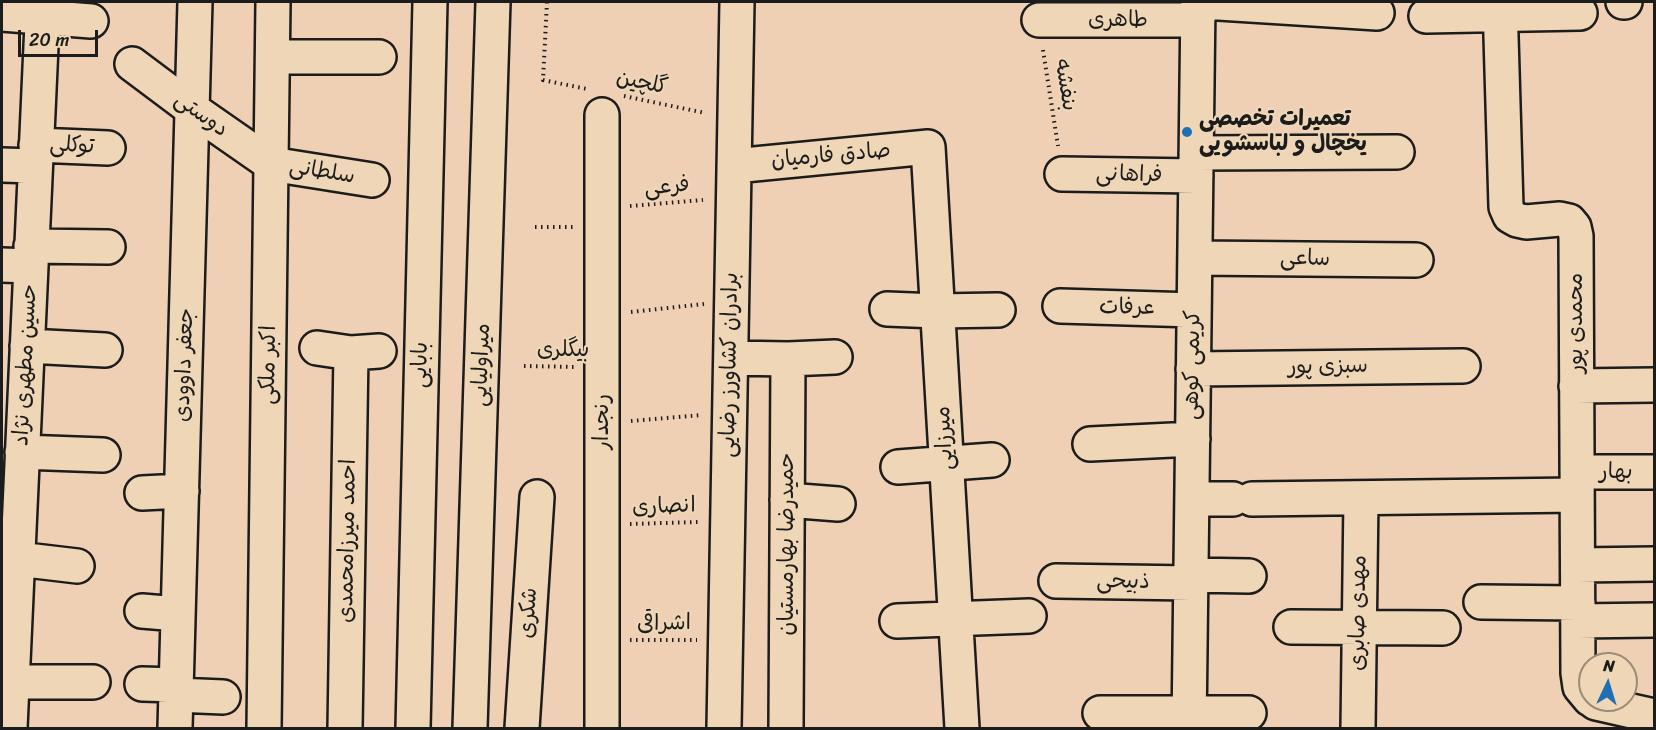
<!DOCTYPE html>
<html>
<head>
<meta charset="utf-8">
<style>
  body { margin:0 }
  #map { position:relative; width:1656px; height:730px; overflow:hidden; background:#efd0b5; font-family:Sriracha,sans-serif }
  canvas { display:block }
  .frame { position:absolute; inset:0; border:3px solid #1c1c1c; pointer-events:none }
  .north { position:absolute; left:1578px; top:652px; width:60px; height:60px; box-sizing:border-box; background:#eed6b6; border:2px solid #9a8c78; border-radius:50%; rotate:4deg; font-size:16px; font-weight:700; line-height:24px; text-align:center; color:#1c1c1c }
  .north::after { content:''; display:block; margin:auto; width:21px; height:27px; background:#1f6fb2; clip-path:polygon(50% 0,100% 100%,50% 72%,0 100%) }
  .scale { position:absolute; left:18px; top:30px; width:80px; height:27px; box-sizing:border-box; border:3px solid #1c1c1c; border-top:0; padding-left:8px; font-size:18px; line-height:21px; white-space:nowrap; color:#1c1c1c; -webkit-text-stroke:4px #eed6b6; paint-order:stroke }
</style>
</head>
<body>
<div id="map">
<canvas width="1656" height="730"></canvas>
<div class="frame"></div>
<div class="north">N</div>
<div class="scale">20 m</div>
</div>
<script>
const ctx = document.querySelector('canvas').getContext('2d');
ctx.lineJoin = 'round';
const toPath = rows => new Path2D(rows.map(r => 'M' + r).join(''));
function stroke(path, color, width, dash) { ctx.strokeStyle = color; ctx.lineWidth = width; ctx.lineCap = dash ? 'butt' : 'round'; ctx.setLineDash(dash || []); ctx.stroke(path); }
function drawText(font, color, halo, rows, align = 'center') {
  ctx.font = font + ' Sriracha,"Playpen Sans Arabic",sans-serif'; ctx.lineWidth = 4.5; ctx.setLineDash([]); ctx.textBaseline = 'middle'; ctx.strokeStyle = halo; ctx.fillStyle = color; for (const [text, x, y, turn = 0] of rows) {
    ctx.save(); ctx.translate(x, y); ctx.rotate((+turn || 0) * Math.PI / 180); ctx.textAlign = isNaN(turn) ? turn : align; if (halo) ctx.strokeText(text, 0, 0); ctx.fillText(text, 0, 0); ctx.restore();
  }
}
const path = toPath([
  [547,2,543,80,587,89],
  [1043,50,1058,146],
  [624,96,705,113],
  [630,206,703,200],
  [535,227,574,227],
  [631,312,704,304],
  [524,366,575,367],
  [631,421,702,415],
  [630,524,698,522],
  [630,640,697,640]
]);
const minor = toPath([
  [1203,2,1377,13],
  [1500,2,1506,207,1510,216,1517,220,1526,222,1560,219,1569,221,1574,227,1576,236,1578,673,1580,687,1590,699],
  [1623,2,1625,2],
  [2,14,91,21],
  [1426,16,1580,13],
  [1039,20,1198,20],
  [273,57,379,57],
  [132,64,192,109,271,164,372,180],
  [36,145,108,148],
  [1196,153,1397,152],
  [2,165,35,166],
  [734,166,928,147,962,728],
  [1062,174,1196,176],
  [31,246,108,247],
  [1195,258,1416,260],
  [2,265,31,266],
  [1060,306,1194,310],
  [887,309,937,311,998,310],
  [27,346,105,350],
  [317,348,351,353,379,351],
  [731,358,788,359,835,357],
  [1193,369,1463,366],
  [1576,386,1654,385],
  [1090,444,1193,439],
  [22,452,103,455],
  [898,467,992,460],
  [1577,472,1654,472],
  [142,493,182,491],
  [1192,499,1233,499],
  [1252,499,1577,495],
  [787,500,838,504],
  [18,559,77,566],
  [1578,565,1654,564],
  [1191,575,1249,576],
  [1056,581,1191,583],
  [1481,602,1578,603],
  [142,611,178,614],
  [897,621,1029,616],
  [1578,621,1654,620],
  [1291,627,1443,628],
  [12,682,93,682],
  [142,684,177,685],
  [176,695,223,697],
  [1592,700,1596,703,1654,716],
  [1100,713,1249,713],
  [10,728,43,2],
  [175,728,195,2],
  [264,728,273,2],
  [345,728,351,353],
  [413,728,430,2],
  [470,728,493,2],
  [522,728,537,497],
  [602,728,602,115],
  [724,728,737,2],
  [786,728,788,359],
  [1189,728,1198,2],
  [1358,728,1361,498]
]);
const markers = [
  [1187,132,6,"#1f6fb2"]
];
const streetNames = [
  ["طاهری",1118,20],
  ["گلچین",642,83,12],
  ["بنفشه",1065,85,81],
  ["دوستی",201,115,36],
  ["توکلی",72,146,3],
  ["صادق فارمیان",831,156,-5],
  ["سلطانی",322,172,9],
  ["فراهانی",1129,175,1],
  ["فرعی",667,187,-5],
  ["ساعی",1305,259,1],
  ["عرفات",1127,308,1],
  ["محمدی پور",1576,323,-90],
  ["بیگلری",563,350],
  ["حسین مطهری نژاد",26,365,-87],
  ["جعفر داوودی",185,365,-88],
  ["اکبر ملکی",269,365,-89],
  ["بابایی",421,365,-89],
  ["میراولیایی",482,365,-88],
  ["برادران کشاورز رضایی",730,365,-89],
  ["کریمی کوهی",1193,365,-89],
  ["سبزی پور",1328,367,-1],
  ["رنجدار",602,422,-90],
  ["میرزایی",945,438,-93],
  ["بهار",1616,472],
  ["انصاری",664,507,-2],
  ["احمد میرزامحمدی",348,541,-89],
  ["حمیدرضا بهارمستیان",787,544,-90],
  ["ذبیحی",1123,582,1],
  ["شکری",529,613,-86],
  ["مهدی صابری",1359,613,-89],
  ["اشراقی",664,624,-1]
];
const poiNames = [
  ["تعمیرات تخصصی",1199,119],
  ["یخچال و لباسشویی",1199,144]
];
stroke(minor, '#1c1c1c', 38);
stroke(path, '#1c1c1c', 4, [1.5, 4.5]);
stroke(minor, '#eed6b6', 33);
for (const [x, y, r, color] of markers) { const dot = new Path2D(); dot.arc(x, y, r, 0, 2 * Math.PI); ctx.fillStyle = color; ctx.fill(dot); stroke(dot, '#eed6b6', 2); }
drawText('22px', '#1c1c1c', '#eed6b6', streetNames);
drawText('bold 22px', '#1c1c1c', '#eed6b6', poiNames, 'left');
</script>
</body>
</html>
